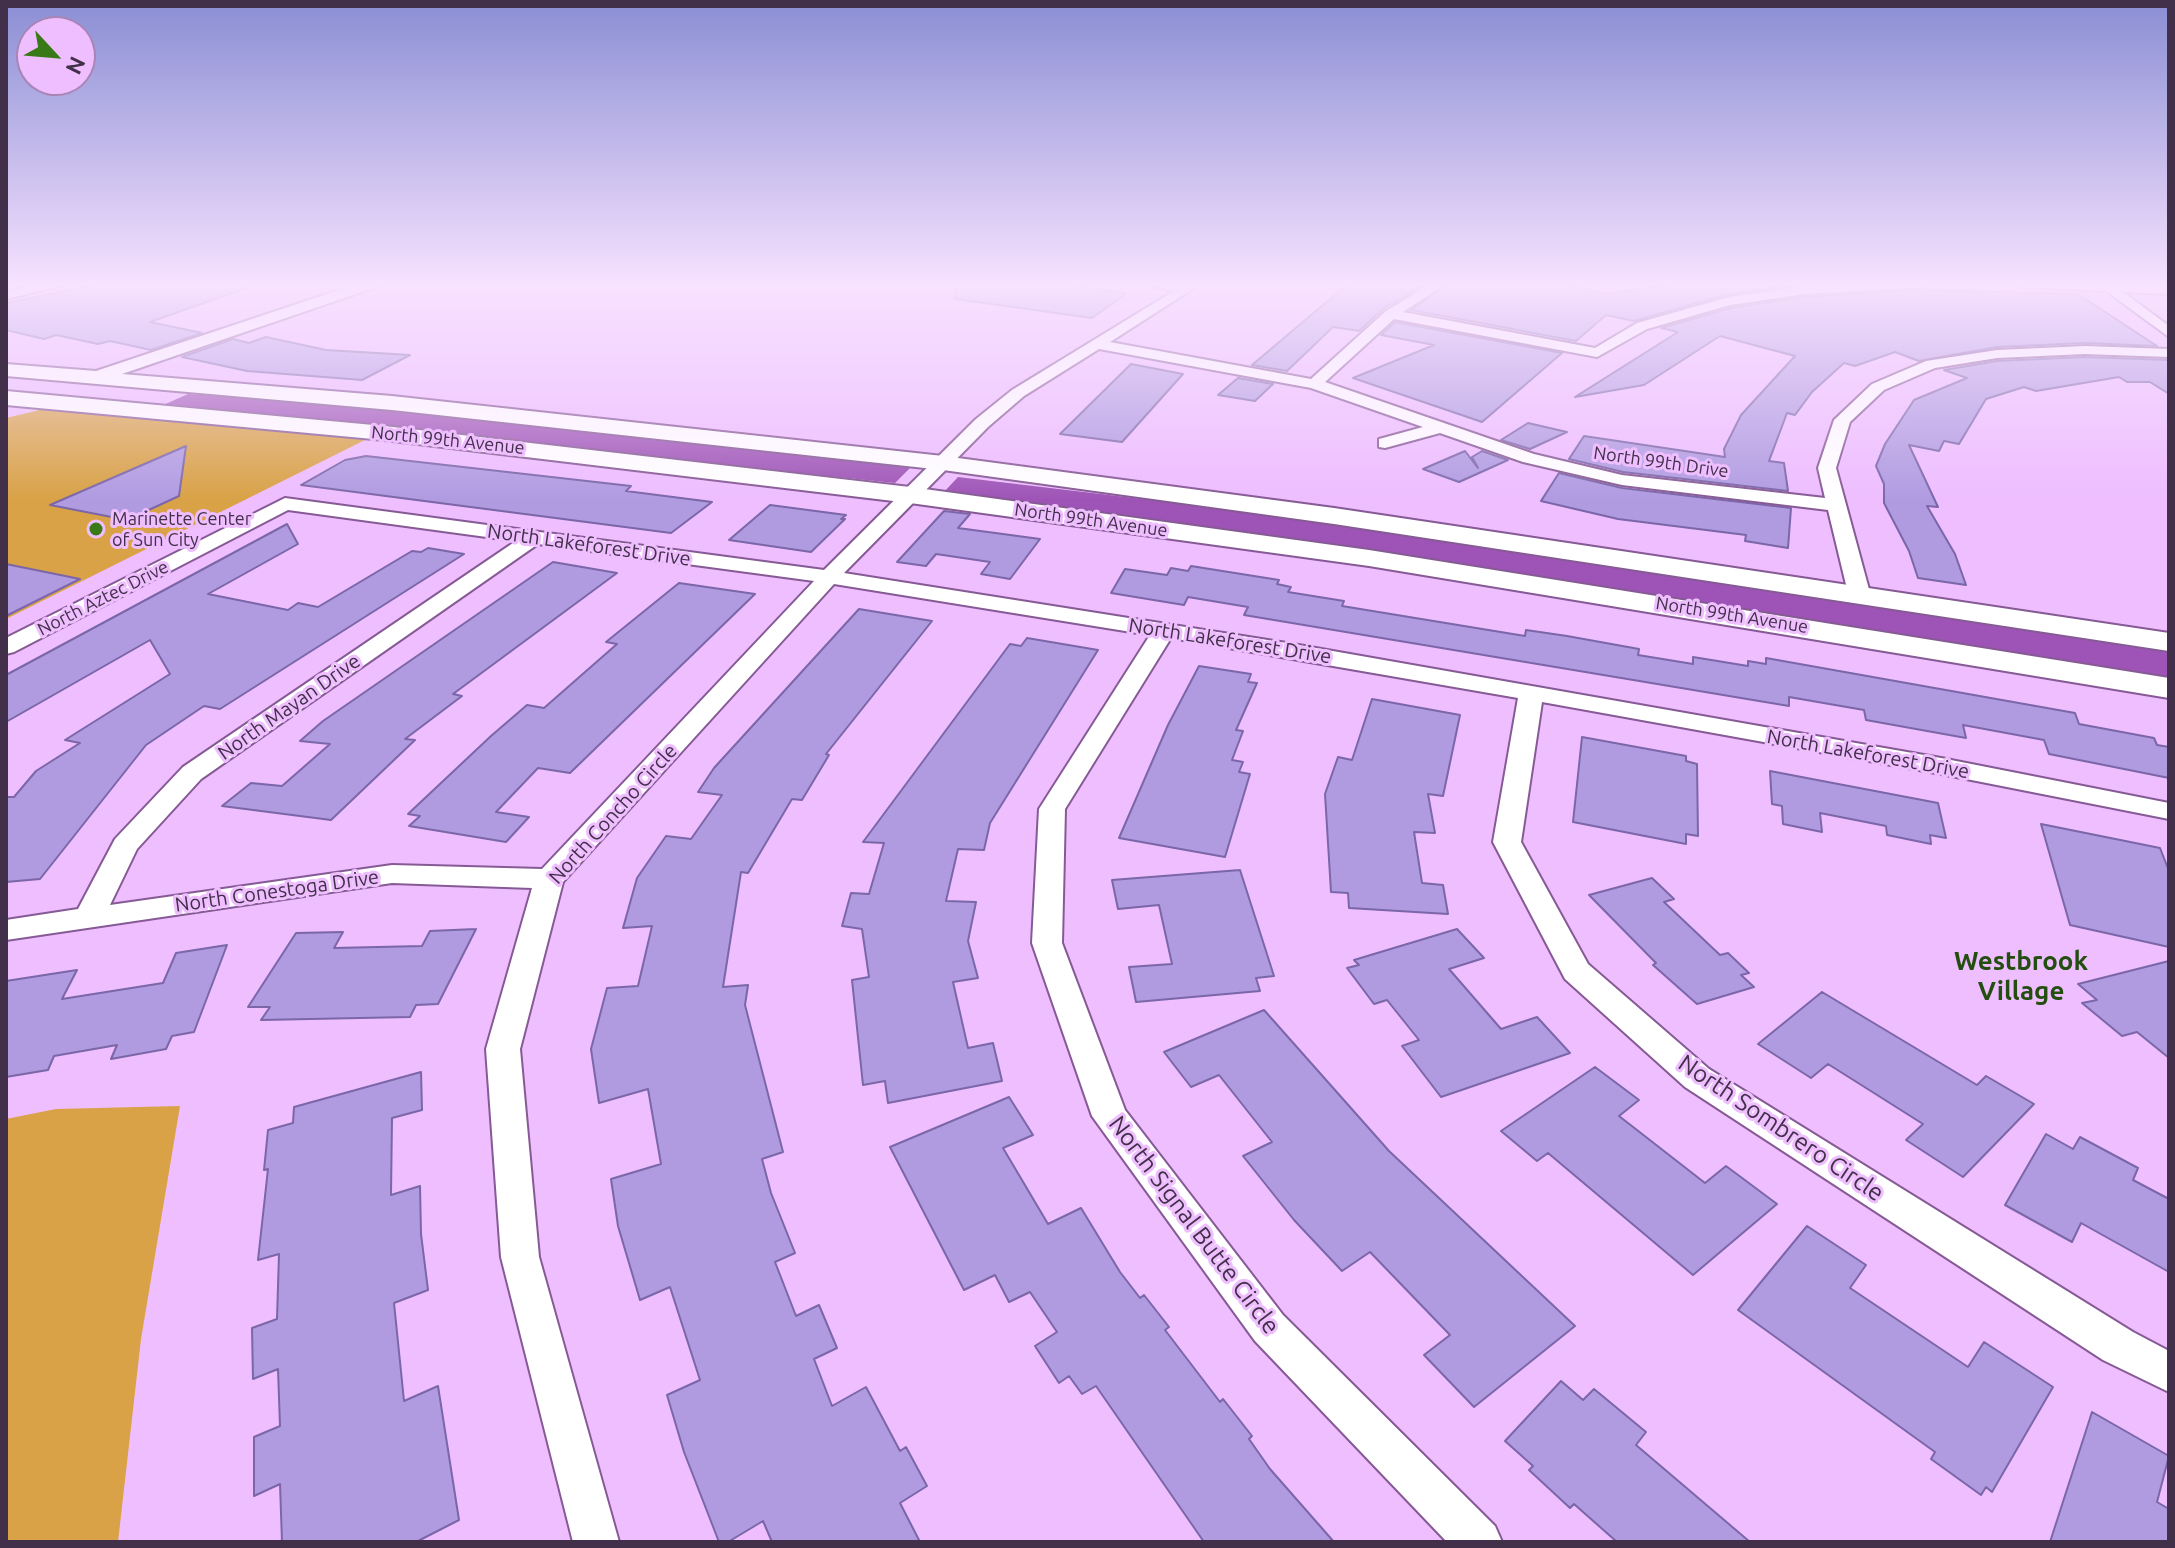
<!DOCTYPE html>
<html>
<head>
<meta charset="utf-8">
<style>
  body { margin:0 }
  #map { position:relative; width:2175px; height:1548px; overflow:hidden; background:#eebeff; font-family:Ubuntu,sans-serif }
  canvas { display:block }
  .frame { position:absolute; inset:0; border:8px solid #422f49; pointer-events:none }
  .north { position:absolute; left:16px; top:16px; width:80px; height:80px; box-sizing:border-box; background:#eebeff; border:2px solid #a985b6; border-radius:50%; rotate:116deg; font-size:22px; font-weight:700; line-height:32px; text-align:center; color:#422f49 }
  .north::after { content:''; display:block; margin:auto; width:28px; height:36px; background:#397917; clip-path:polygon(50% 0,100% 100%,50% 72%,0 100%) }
</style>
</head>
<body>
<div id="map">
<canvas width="2175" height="1548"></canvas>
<div class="frame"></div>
<div class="north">N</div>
</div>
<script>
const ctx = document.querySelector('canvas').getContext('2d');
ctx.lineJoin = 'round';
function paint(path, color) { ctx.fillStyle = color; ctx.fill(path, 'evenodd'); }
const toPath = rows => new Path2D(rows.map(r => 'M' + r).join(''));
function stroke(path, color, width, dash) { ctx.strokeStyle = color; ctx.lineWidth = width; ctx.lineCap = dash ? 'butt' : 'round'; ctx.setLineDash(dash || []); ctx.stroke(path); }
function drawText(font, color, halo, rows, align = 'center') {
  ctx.font = font + ' Ubuntu,sans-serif'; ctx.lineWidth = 6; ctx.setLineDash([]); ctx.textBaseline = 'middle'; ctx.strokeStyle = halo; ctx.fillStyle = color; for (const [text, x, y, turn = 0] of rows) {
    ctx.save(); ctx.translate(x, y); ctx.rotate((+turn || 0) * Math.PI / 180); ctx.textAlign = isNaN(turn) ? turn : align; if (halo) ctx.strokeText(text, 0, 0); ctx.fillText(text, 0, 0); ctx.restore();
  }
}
const green = toPath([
  [44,409,149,416,367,439,6,619,6,418],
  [180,1106,141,1339,118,1542,6,1542,6,1119,56,1109]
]);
const water = toPath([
  [188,394,347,404,911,467,895,483,161,406],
  [958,477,1335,522,2169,651,2169,679,1611,589,944,492]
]);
const building = toPath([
  [104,283,248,283,249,287,150,322,202,333,151,350,110,341,98,344,56,335,44,339,6,330,6,303,104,283],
  [956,283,1064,283,1126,294,1092,318,955,299,956,283],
  [1349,283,1426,283,1384,308,1359,331,1333,327,1287,371,1252,365,1349,283],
  [1450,283,1560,283,1606,294,1687,283,1803,283,1728,294,1634,321,1606,315,1576,341,1411,310,1450,283],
  [1917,290,2078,294,2157,346,2085,343,1997,347,1919,361,1895,352,1855,366,1844,363,1812,392,1795,415,1787,413,1769,461,1784,463,1788,491,1623,472,1569,459,1584,436,1725,457,1724,449,1741,415,1795,356,1720,336,1644,385,1575,397,1678,332,1661,328,1731,308,1805,297,1917,290],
  [1395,322,1562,353,1482,422,1353,378,1434,345,1381,335,1395,322],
  [266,337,326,350,410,355,362,380,247,371,182,357,233,339,249,343,266,337],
  [2085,357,2169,360,2169,394,2150,382,2127,382,2119,377,2036,391,2024,387,1986,399,1959,444,1944,441,1939,451,1909,445,1938,507,1927,506,1955,554,1966,585,1918,578,1909,551,1884,503,1884,484,1876,466,1885,444,1914,400,1967,378,1944,370,1997,361,2085,357],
  [1131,364,1183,374,1122,442,1060,434,1131,364],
  [1238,378,1273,384,1255,401,1218,395,1238,378],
  [1528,423,1567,432,1530,449,1501,440,1528,423],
  [186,446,179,496,127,520,50,505,186,446],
  [1465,451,1478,468,1472,457,1482,451,1508,460,1459,482,1423,469,1465,451],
  [366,456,631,486,626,491,712,502,671,533,301,485,345,460,366,456],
  [1559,473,1622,488,1791,508,1788,548,1745,541,1746,535,1618,519,1541,501,1559,473],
  [770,505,846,515,841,519,845,519,811,552,729,540,770,505],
  [944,511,970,514,958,528,1040,539,1010,579,981,574,990,562,936,554,926,566,897,562,944,511],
  [287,524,298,544,208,594,288,610,298,603,318,607,412,551,421,552,428,548,464,554,220,709,204,706,146,745,40,879,6,882,6,797,14,797,36,771,80,743,65,740,170,674,150,640,6,722,6,675,287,524],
  [553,562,617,573,453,694,462,696,405,739,415,740,331,820,222,806,251,783,282,786,330,744,300,741,323,721,553,562],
  [6,564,80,579,6,616,6,564],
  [1191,566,1279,580,1277,584,1291,587,1288,592,1344,601,1342,606,1525,636,1526,630,1567,636,1639,649,1638,655,1693,664,1693,657,1748,666,1748,661,1766,664,1766,658,2075,713,2079,724,2154,738,2157,745,2169,747,2169,778,2049,754,2044,740,1963,725,1966,738,1866,720,1864,710,1789,697,1789,706,1244,615,1248,607,1188,597,1184,605,1111,593,1125,569,1167,575,1171,568,1188,571,1191,566],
  [679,583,755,594,570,773,538,768,496,812,529,817,506,842,409,826,420,816,408,814,491,736,527,705,544,708,617,644,606,642,679,583],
  [859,609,932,621,826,754,829,755,802,800,792,799,748,873,741,872,723,987,748,985,745,1005,783,1152,762,1159,771,1193,795,1253,775,1262,796,1316,819,1305,837,1348,814,1359,832,1406,866,1387,900,1451,906,1447,927,1486,900,1503,920,1542,772,1542,763,1521,728,1542,719,1542,684,1452,667,1395,700,1380,670,1287,640,1300,618,1226,611,1179,661,1164,648,1089,599,1103,591,1049,607,988,638,986,652,926,623,928,637,878,666,836,691,839,722,795,698,792,714,768,859,609],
  [1027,638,1098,650,990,823,984,850,958,849,946,901,976,902,968,941,978,978,953,982,968,1048,993,1043,1002,1081,888,1103,885,1081,863,1085,852,980,869,977,862,929,842,926,851,893,869,894,884,843,863,842,1010,644,1021,646,1027,638],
  [1199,666,1251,674,1248,682,1257,683,1236,730,1243,731,1232,760,1243,762,1239,772,1250,774,1225,857,1119,838,1168,725,1199,666],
  [1372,699,1460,715,1443,796,1428,794,1435,833,1414,832,1422,883,1443,885,1448,914,1349,908,1348,893,1331,892,1325,794,1338,757,1352,760,1372,699],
  [1582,737,1686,756,1686,761,1697,764,1698,836,1686,834,1686,844,1573,822,1582,737],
  [1770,771,1938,803,1946,838,1930,835,1931,844,1887,835,1886,826,1820,813,1822,832,1783,824,1782,806,1772,804,1770,771],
  [2041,824,2160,848,2169,871,2169,947,2070,925,2041,824],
  [1240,870,1274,976,1256,978,1260,991,1136,1002,1129,967,1172,964,1159,905,1118,909,1112,880,1240,870],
  [1652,878,1674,899,1664,902,1720,955,1728,953,1749,973,1741,975,1754,987,1697,1004,1653,965,1656,963,1589,895,1652,878],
  [476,929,438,1004,416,1005,410,1017,261,1020,270,1007,248,1007,296,933,343,932,334,948,422,946,430,931,476,929],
  [1457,929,1484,958,1449,969,1501,1029,1537,1017,1570,1053,1441,1097,1402,1046,1419,1040,1387,1000,1374,1004,1347,968,1359,965,1354,960,1457,929],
  [227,945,194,1032,172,1036,166,1049,111,1059,117,1045,54,1056,48,1070,6,1077,6,981,77,970,62,999,163,983,176,953,227,945],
  [2169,961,2169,1058,2137,1032,2122,1036,2082,1003,2097,1000,2078,984,2169,961],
  [1822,992,1977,1085,1986,1076,2034,1104,1963,1177,1906,1140,1923,1124,1828,1064,1811,1078,1758,1044,1822,992],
  [1264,1010,1389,1151,1575,1326,1474,1407,1424,1355,1450,1335,1370,1252,1342,1271,1294,1220,1243,1156,1272,1142,1219,1075,1191,1087,1164,1052,1264,1010],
  [1595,1067,1639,1100,1619,1116,1705,1183,1726,1166,1777,1204,1693,1275,1548,1153,1537,1161,1501,1131,1595,1067],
  [421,1072,422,1110,392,1118,391,1195,420,1186,421,1234,428,1290,394,1303,404,1401,438,1386,459,1520,416,1542,282,1542,280,1484,254,1496,254,1437,280,1426,278,1369,253,1379,252,1328,277,1319,279,1254,258,1260,268,1169,264,1170,268,1130,293,1123,294,1107,421,1072],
  [1009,1097,1033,1135,1003,1148,1048,1224,1081,1208,1120,1272,1140,1298,1144,1295,1169,1327,1165,1330,1220,1402,1223,1399,1252,1436,1249,1439,1270,1469,1334,1542,1204,1542,1096,1386,1082,1394,1069,1376,1059,1383,1035,1346,1057,1332,1030,1292,1009,1302,995,1275,964,1290,890,1147,1009,1097],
  [2046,1134,2073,1149,2080,1137,2138,1168,2133,1180,2169,1199,2169,1272,2081,1223,2072,1242,2005,1205,2046,1134],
  [1807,1226,1866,1265,1850,1288,1968,1367,1984,1342,2053,1387,1992,1492,1986,1487,1981,1495,1931,1459,1935,1452,1738,1310,1807,1226],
  [1561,1381,1583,1400,1594,1389,1646,1432,1636,1445,1750,1542,1617,1542,1574,1504,1570,1508,1529,1470,1533,1466,1505,1441,1561,1381],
  [2092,1412,2169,1456,2157,1502,2169,1509,2169,1542,2050,1542,2092,1412]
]);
const street = toPath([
  [46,283,73,283,6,299,6,291,46,283],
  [1141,283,1202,283,1110,342,1311,379,1386,311,1432,283,1447,283,1403,312,1595,348,1637,323,1729,297,1805,286,1930,283,1924,287,1805,294,1730,305,1647,329,1597,357,1394,319,1325,382,1534,454,1622,475,1825,498,1818,468,1834,420,1872,384,1926,361,1997,350,2085,346,2169,349,2169,357,2085,354,1997,358,1935,368,1884,390,1850,422,1836,468,1870,593,1859,599,1848,593,1828,510,1622,485,1523,462,1440,433,1385,448,1379,447,1379,439,1423,427,1311,388,1099,349,1024,396,988,427,844,573,1293,644,1941,758,2169,803,2169,819,1941,774,1542,702,1521,842,1588,964,1709,1069,2133,1332,2169,1351,2169,1392,2103,1360,1685,1087,1565,979,1493,842,1518,698,1171,638,1065,809,1062,943,1125,1110,1283,1315,1495,1526,1502,1542,1447,1542,1255,1341,1092,1116,1032,943,1039,809,1150,635,834,584,563,882,520,1049,539,1257,619,1542,573,1542,501,1257,486,1049,532,888,392,883,6,940,6,920,78,909,115,839,183,767,516,541,288,510,14,652,6,654,6,638,285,498,824,570,976,419,1012,390,1174,291,1141,283],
  [538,544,814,581,542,869,392,865,110,905,137,849,201,779,538,544],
  [2016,283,2169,286,2169,294,2123,292,2169,326,2169,337,2106,291,2022,287,2016,283]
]);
const secondary = toPath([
  [360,283,388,283,122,374,392,396,943,456,1334,508,2169,633,2169,651,1334,524,943,470,392,410,6,376,6,364,96,371,360,283],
  [6,391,384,426,910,487,1369,550,2169,678,2169,698,1369,566,910,503,384,440,6,405,6,391]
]);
const markers = [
  [96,529,8,"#397917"]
];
const farStreetnames = [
  ["North 99th Avenue",448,440,6],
  ["North 99th Drive",1661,462,8],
  ["North 99th Avenue",1091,520,8],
  ["North Aztec Drive",103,598,-27],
  ["North 99th Avenue",1732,615,9]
];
const farPoinames = [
  ["Marinette Center",112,519],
  ["of Sun City",112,540]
];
const streetNames = [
  ["North Lakeforest Drive",589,545,8],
  ["North Lakeforest Drive",1230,641,9],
  ["North Mayan Drive",289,707,-35],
  ["North Lakeforest Drive",1868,754,10],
  ["North Concho Circle",613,814,-48],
  ["North Conestoga Drive",277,891,-8]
];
const nearStreetnames = [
  ["North Sombrero Circle",1781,1128,34],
  ["North Signal Butte Circle",1194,1225,53]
];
const nearNeighbourhoodnames = [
  ["Westbrook",2021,961],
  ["Village",2021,991]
];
paint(green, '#d9a246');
paint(water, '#9e54b6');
paint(building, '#b09be1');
stroke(building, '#7b66a8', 2);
stroke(street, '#865a94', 4);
stroke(secondary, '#865a94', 4);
paint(street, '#fff');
paint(secondary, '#fff');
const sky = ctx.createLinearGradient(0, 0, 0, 500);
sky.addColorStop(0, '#8a8ed4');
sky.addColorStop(0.57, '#f7e2ff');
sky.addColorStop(1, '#f7e2ff00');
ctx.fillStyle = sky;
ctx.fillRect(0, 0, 2175, 500);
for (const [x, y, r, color] of markers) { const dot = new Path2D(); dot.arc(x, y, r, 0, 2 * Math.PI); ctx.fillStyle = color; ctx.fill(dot); stroke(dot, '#eebeff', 3); }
drawText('18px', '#422f49', '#eebeff', farStreetnames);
drawText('18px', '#422f49', '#eebeff', farPoinames, 'left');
drawText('20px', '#422f49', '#eebeff', streetNames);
drawText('24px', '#422f49', '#eebeff', nearStreetnames);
drawText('bold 26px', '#244d10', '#eebeff', nearNeighbourhoodnames);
</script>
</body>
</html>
